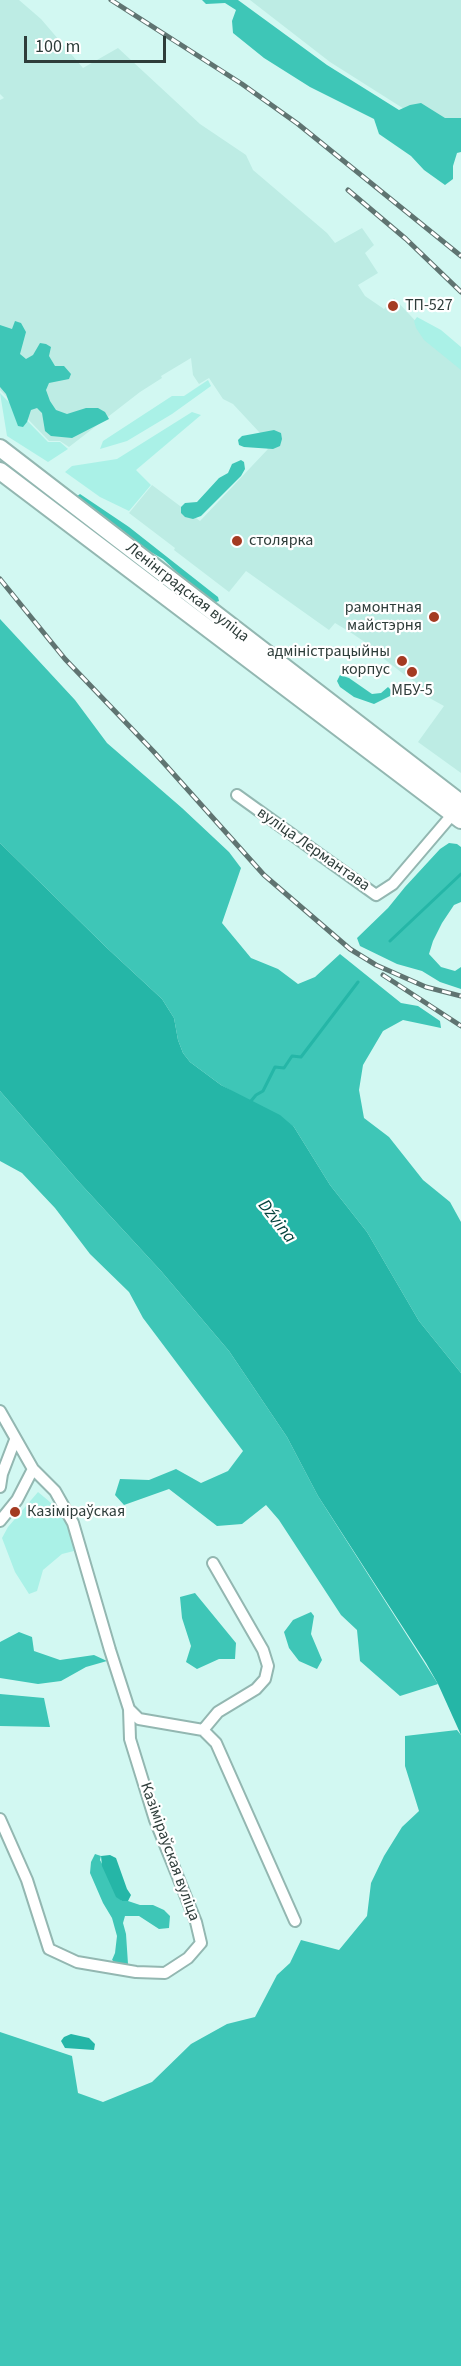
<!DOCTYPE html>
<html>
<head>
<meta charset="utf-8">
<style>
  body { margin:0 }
  #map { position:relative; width:461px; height:2366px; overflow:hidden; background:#d2f8f2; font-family:"Source Sans 3",sans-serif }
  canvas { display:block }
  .scale { position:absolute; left:24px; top:36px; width:142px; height:27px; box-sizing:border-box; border:3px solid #2e3d3a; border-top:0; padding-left:8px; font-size:18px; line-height:21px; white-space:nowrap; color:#2e3d3a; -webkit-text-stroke:4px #fff; paint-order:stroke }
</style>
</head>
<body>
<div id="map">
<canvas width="461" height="2366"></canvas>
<div class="scale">100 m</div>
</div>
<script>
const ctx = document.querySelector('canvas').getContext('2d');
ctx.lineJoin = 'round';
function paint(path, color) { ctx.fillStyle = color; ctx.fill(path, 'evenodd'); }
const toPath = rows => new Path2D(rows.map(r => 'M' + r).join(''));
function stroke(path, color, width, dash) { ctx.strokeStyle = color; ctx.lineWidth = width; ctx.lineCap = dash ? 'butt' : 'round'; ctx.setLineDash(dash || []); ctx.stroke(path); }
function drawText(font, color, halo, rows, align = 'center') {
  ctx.font = font + ' "Source Sans 3",sans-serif'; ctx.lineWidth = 4.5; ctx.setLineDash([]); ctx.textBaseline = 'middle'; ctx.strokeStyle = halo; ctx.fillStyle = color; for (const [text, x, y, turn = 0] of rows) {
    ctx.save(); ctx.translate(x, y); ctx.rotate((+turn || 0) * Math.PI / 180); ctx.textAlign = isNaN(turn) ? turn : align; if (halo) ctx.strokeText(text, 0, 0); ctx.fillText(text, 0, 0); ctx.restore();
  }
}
const built = toPath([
  [0,0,19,0,41,19,83,68,118,48,200,124,246,155,253,170,327,233,335,243,362,228,374,245,365,253,378,273,358,285,365,296,384,309,394,298,424,330,461,362,461,773,418,742,444,706,424,695,426,690,410,678,410,676,406,676,374,651,375,649,350,632,335,623,329,630,246,571,229,592,174,550,175,548,129,513,152,485,200,521,268,449,258,441,260,433,233,404,223,399,209,378,199,384,193,375,191,358,161,376,162,378,140,392,69,447,60,441,49,441,0,390,0,100,4,98,0,94],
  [250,0,461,0,461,145,330,62]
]);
const green = toPath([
  [417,317,441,330,461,347,461,370,424,340,416,328,414,321],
  [208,380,211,386,172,414,127,441,100,449,103,441,172,396,184,396],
  [0,393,48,442,60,442,68,449,48,462,7,436],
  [192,412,201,415,136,470,151,485,129,511,100,497,65,472,72,466,117,459],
  [38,1492,50,1502,70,1528,74,1551,62,1554,43,1570,37,1591,29,1594,15,1572,2,1538,8,1527]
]);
const forest = toPath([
  [202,0,238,0,327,65,399,110,410,105,421,103,445,118,461,118,461,152,457,153,453,166,453,179,445,185,424,170,411,156,379,134,374,119,310,87,264,58,233,33,232,21,236,10,225,3,206,4],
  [15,321,21,323,26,332,20,354,26,359,33,355,40,343,46,344,51,347,49,356,55,366,64,366,71,374,69,379,49,383,46,390,50,401,56,410,67,414,86,408,98,408,105,412,109,419,72,438,51,436,45,431,42,413,37,408,31,410,27,422,23,427,18,426,6,394,0,387,0,325,12,329],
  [274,430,281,433,282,439,280,446,273,449,244,447,239,445,238,440,242,436],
  [241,460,244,462,245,469,241,476,201,516,193,519,185,517,181,513,181,507,185,503,197,502,219,478,228,473,232,464],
  [80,494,129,527,209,590,218,597,219,601,213,603,202,596,163,559,142,547,121,529,93,512,76,497],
  [0,619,75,700,107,743,182,808,229,852,241,868,222,923,251,958,278,969,298,984,315,977,340,954,401,1003,418,1006,440,1021,441,1028,403,1020,383,1031,363,1065,359,1090,364,1118,389,1137,423,1180,450,1202,461,1222,461,1373,419,1321,367,1232,330,1185,294,1127,221,1085,190,1062,183,1053,178,1040,174,1018,162,999,107,948,0,843],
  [340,675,349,678,372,694,381,693,388,687,392,691,390,696,374,704,354,697,340,687,337,681],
  [449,843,457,844,461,847,461,902,454,905,442,923,433,941,429,954,441,967,455,971,461,967,461,989,440,982,422,971,397,964,360,946,357,938,388,908,405,887,440,849],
  [0,1091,78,1181,161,1271,229,1351,287,1437,318,1496,438,1684,400,1696,360,1661,357,1630,341,1615,279,1520,266,1505,242,1524,217,1526,169,1489,124,1505,115,1495,120,1479,149,1480,176,1469,201,1483,228,1471,243,1451,143,1318,129,1292,90,1254,55,1208,22,1173,0,1161],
  [195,1593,236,1643,235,1659,219,1659,197,1669,186,1662,191,1646,182,1618,180,1597],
  [311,1612,314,1616,311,1634,322,1660,317,1669,299,1661,289,1648,284,1632,293,1620],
  [19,1632,32,1637,34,1651,60,1660,94,1655,107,1661,86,1667,61,1681,38,1684,0,1678,0,1642],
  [0,1694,44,1698,50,1727,0,1726],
  [457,1730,461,1735,461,2366,0,2366,0,2032,72,2056,78,2093,103,2102,152,2082,191,2044,227,2024,255,2017,277,1975,290,1963,301,1940,339,1950,367,1916,371,1883,384,1856,402,1827,419,1811,405,1766,405,1736],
  [95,1854,101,1856,100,1860,122,1901,128,1901,140,1905,153,1905,164,1910,170,1916,169,1928,159,1929,139,1916,125,1916,123,1923,126,1934,128,1964,116,1963,112,1960,115,1953,117,1936,112,1918,103,1903,90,1873,91,1862]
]);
const water = toPath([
  [0,843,107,948,162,999,174,1018,178,1040,183,1053,190,1062,221,1085,280,1115,294,1127,330,1185,367,1232,419,1321,461,1373,461,1735,438,1684,426,1663,318,1496,287,1437,229,1351,161,1271,78,1181,0,1091],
  [110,1855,116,1858,127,1889,131,1895,128,1901,122,1901,116,1897,102,1866,101,1856],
  [71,2034,89,2038,95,2044,94,2050,65,2048,61,2041,64,2037]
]);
const stream = toPath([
  [390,941,461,874],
  [251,1101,256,1095,263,1091,275,1067,284,1068,292,1056,301,1057,358,982]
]);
const street = toPath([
  [237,795,376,895,393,884,457,809],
  [0,1411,33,1469,55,1491,73,1523,110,1650,129,1709,130,1739,155,1820,196,1922,201,1943,188,1958,165,1973,136,1972,77,1962,49,1949,27,1880,0,1819],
  [0,1487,2,1474,15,1440],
  [0,1521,17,1500,33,1469],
  [129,1709,139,1719,203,1730,216,1743,295,1921],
  [203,1730,218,1712,256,1689,265,1679,268,1666,263,1650,213,1563]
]);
const primary = toPath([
  [0,448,461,803],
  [0,471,461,820]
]);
const rail = toPath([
  [111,0,242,84,298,124,461,256],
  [348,190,406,239,461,292],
  [0,579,65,659,154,752,264,875,350,949,376,965,426,987,461,996],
  [383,975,461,1026]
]);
const markers = [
  [393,306,6,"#a43b22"],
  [237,541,6,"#a43b22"],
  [434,617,6,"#a43b22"],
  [402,661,6,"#a43b22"],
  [412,672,6,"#a43b22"],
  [15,1512,6,"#a43b22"]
];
const poiNames = [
  ["ТП-527",405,306],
  ["столярка",249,541],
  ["рамонтная",422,608,"right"],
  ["майстэрня",422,626,"right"],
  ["адміністрацыйны",390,652,"right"],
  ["корпус",390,670,"right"],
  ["МБУ-5",412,691,"center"],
  ["Казіміраўская",27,1512]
];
const streetNames = [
  ["Ленінградская вуліца",187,593,38],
  ["вуліца Лермантава",313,850,35],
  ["Казіміраўская вуліца",169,1852,70]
];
const waterNames = [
  ["Dźvina",276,1222,52]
];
paint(built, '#bdece4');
paint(green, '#aaf1e7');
paint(forest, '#3ec6b7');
paint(water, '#25b6a7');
stroke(stream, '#25b6a7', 3);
stroke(street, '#93b7b1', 14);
stroke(primary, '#93b7b1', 20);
stroke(street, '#fff', 10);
stroke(primary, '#fff', 16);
stroke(rail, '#5f7471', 5);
stroke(rail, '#fff', 3, [9]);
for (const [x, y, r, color] of markers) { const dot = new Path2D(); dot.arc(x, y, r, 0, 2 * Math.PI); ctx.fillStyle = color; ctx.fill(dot); stroke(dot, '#fff', 2); }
drawText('16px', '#2e3d3a', '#fff', poiNames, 'left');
drawText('16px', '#2e3d3a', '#fff', streetNames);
drawText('italic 18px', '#05433d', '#fff', waterNames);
</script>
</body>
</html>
